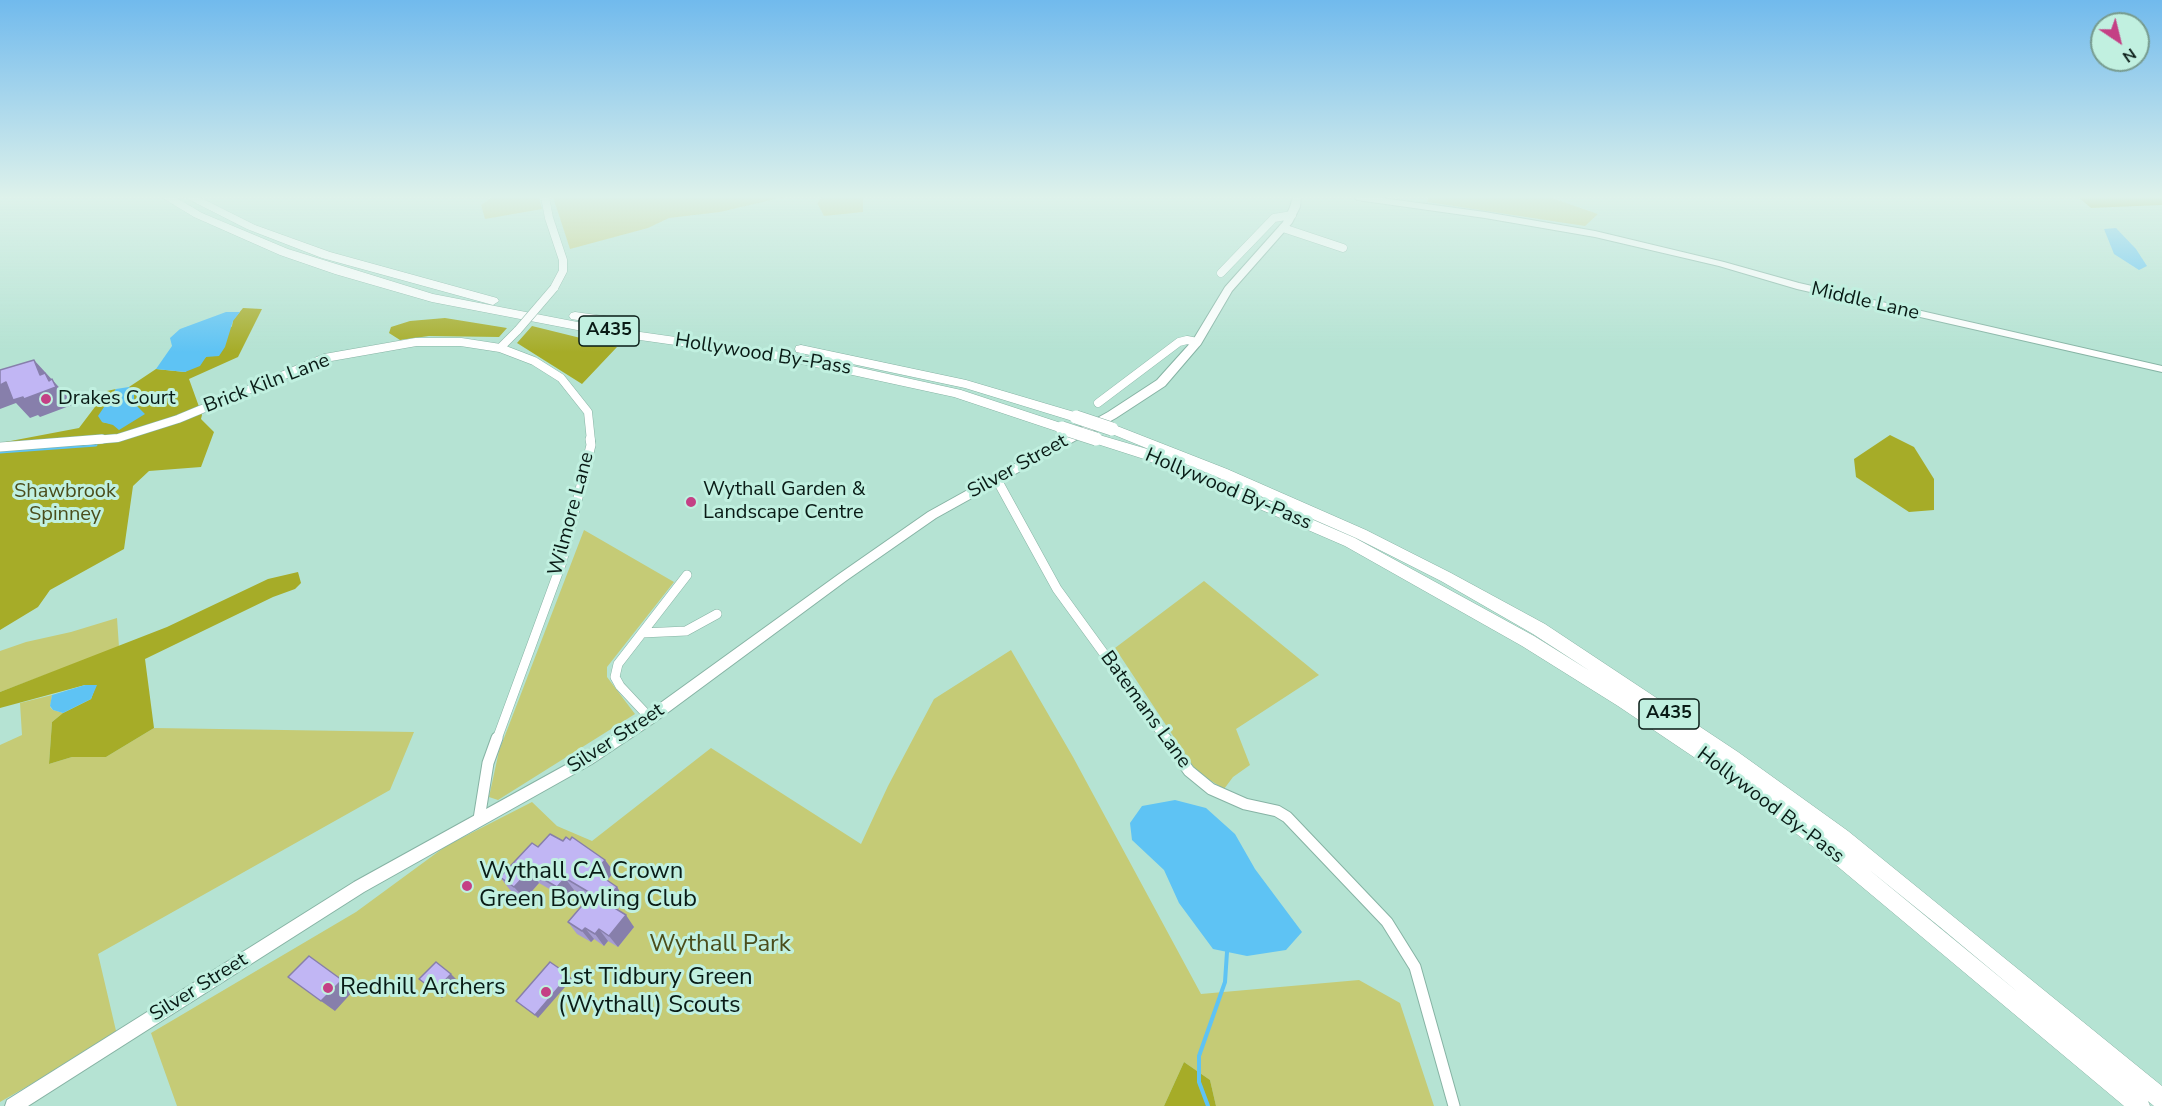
<!DOCTYPE html>
<html>
<head>
<meta charset="utf-8">
<style>
  body { margin:0 }
  #map { position:relative; width:2162px; height:1106px; overflow:hidden; background:#b5e3d3; font-family:"Nunito Sans",sans-serif }
  canvas { display:block }
  .north { position:absolute; left:2090px; top:12px; width:60px; height:60px; box-sizing:border-box; background:#c1f0e0; border:2px solid #779b8f; border-radius:50%; rotate:145deg; font-size:16px; font-weight:700; line-height:24px; text-align:center; color:#091b16 }
  .north::after { content:''; display:block; margin:auto; width:21px; height:27px; background:#c44085; clip-path:polygon(50% 0,100% 100%,50% 72%,0 100%) }
</style>
</head>
<body>
<div id="map">
<canvas width="2162" height="1106"></canvas>
<div class="north">N</div>
</div>
<script>
const ctx = document.querySelector('canvas').getContext('2d');
ctx.lineJoin = 'round';
function paint(path, color) { ctx.fillStyle = color; ctx.fill(path, 'evenodd'); }
const toPath = rows => new Path2D(rows.map(r => 'M' + r).join(''));
function stroke(path, color, width, dash) { ctx.strokeStyle = color; ctx.lineWidth = width; ctx.lineCap = dash ? 'butt' : 'round'; ctx.setLineDash(dash || []); ctx.stroke(path); }
function drawText(font, color, halo, rows, align = 'center') {
  ctx.font = font + ' "Nunito Sans",sans-serif'; ctx.lineWidth = 6; ctx.setLineDash([]); ctx.textBaseline = 'middle'; ctx.strokeStyle = halo; ctx.fillStyle = color; for (const [text, x, y, turn = 0] of rows) {
    ctx.save(); ctx.translate(x, y); ctx.rotate((+turn || 0) * Math.PI / 180); ctx.textAlign = isNaN(turn) ? turn : align; if (halo) ctx.strokeText(text, 0, 0); ctx.fillText(text, 0, 0); ctx.restore();
  }
}
const green = toPath([
  [492,197,539,197,542,209,485,219,481,205],
  [553,197,784,197,720,212,669,218,648,228,570,249],
  [822,197,863,197,863,212,824,216,817,203],
  [1428,197,1549,197,1598,214,1585,226,1427,202],
  [584,530,674,582,607,667,607,677,635,714,498,800,489,797,499,751],
  [1204,581,1319,675,1236,729,1250,765,1233,777,1224,789,1197,772,1115,648],
  [117,618,119,647,0,692,0,651,26,642,71,632],
  [1011,650,1073,757,1201,994,1359,980,1400,1003,1434,1106,1216,1106,1210,1080,1184,1062,1164,1106,177,1106,151,1033,356,912,446,846,532,802,557,826,592,841,711,748,861,844,888,786,934,699],
  [52,695,50,707,53,710,63,713,52,722,49,764,72,757,106,757,154,728,414,732,390,790,98,954,117,1035,0,1102,0,745,22,735,20,703]
]);
const forest = toPath([
  [2078,197,2162,197,2162,205,2091,208],
  [243,308,262,309,238,357,189,379,202,415,201,419,214,432,201,467,149,471,133,486,124,549,50,590,38,607,0,630,0,443,79,428,107,391,116,389,105,403,102,422,113,424,139,410,134,403,134,393,129,387,156,369,185,372,206,357,232,326,233,320],
  [445,318,507,328,499,337,429,336,400,340,389,333,391,327,410,321],
  [532,326,617,347,582,384,517,343],
  [1890,435,1914,447,1934,479,1934,510,1909,512,1856,477,1854,459],
  [298,572,301,583,295,589,273,597,145,659,154,728,106,757,72,757,49,764,52,722,63,713,91,699,96,685,85,685,0,708,0,692,167,627,268,579],
  [1184,1062,1210,1080,1216,1106,1164,1106]
]);
const water = toPath([
  [2116,228,2136,249,2147,266,2139,270,2114,254,2104,229],
  [226,312,240,312,233,321,225,347,219,356,206,357,200,366,185,372,156,369,172,346,170,338,180,329],
  [129,387,134,393,134,403,145,414,119,430,113,425,102,422,98,416,116,389],
  [85,685,97,685,91,699,63,713,53,710,50,706,52,695],
  [1175,800,1206,808,1235,834,1255,869,1302,932,1286,950,1247,956,1213,949,1179,903,1164,870,1132,840,1130,823,1142,806]
]);
const streamFar1 = toPath([
  [0,452,96,445]
]);
const stream = toPath([
  [1208,1106,1199,1082,1199,1056,1225,982,1227,952]
]);
const minorFar2 = toPath([
  [545,197,549,218,563,260,563,271,554,288],
  [1283,228,1343,248],
  [1221,273,1274,218,1292,215],
  [500,348,518,330],
  [1098,403,1179,342,1187,340,1197,342],
  [83,441,118,438,178,419,325,358,416,342,461,342,500,348,534,361,561,378,588,412,591,441]
]);
const minorFar1 = toPath([
  [0,447,102,439],
  [996,478,1057,589,1166,739],
  [642,633,686,631,717,614],
  [650,718,620,686,615,677,618,664,687,575],
  [497,739,562,562,591,445,590,439]
]);
const minor = toPath([
  [1165,738,1189,771,1211,789,1245,804,1277,811,1287,817,1387,922,1415,967,1454,1106],
  [479,819,488,763,497,738]
]);
const tertiary = toPath([
  [1293,197,1301,197,1300,207,1292,223,1232,291,1201,344,1165,386,1116,418,936,518,847,580,655,722,592,764,364,892,28,1106,5,1106,7,1100,354,882,582,756,645,714,839,574,928,512,1108,412,1157,380,1193,340,1225,287,1283,222,1290,207,1293,197],
  [1353,197,1375,197,1485,212,1595,231,1724,262,1799,283,2162,366,2162,372,1797,289,1719,266,1595,237,1485,218,1357,200,1353,197]
]);
const trunk = toPath([
  [161,197,175,197,202,213,288,249,433,294,598,326,788,353,852,366,961,390,1067,425,1069,428,1062,433,954,397,788,361,598,334,432,302,335,274,280,255,194,217,161,197],
  [184,197,199,197,255,225,330,252,497,298,499,301,493,305,322,258,247,229,184,197],
  [575,312,632,320,638,324,632,328,571,319,569,316,571,313,575,312],
  [801,345,966,380,1081,414,1083,417,1076,422,965,388,796,352,795,349,796,346,801,345],
  [1112,424,1227,469,1366,530,1451,573,1545,624,1738,752,1848,831,2162,1086,2162,1106,2154,1106,2148,1101,2150,1106,2124,1106,1824,855,1716,772,1618,706,1522,646,1345,546,1144,459,1091,442,1089,439,1096,434,1154,451,1355,538,1534,636,1590,671,1533,634,1441,581,1356,538,1217,477,1107,432,1105,429,1107,426,1112,424],
  [1867,868,1940,927,2019,993,1867,868]
]);
const minorBridge = toPath([
  [518,330,554,288]
]);
const trunkBridge = toPath([
  [1076,417,1112,429],
  [1062,428,1096,439]
]);
const wall = toPath([
  [563,841,605,860,614,872,607,880,617,887,625,900,617,910,634,927,618,947,608,941,604,946,594,939,591,942,577,934,568,922,588,899,574,890,567,899,539,883,525,899,510,890,500,877,538,847]
]);
const shadedWall = toPath([
  [34,360,68,397,72,405,40,417,38,415,30,418,16,403,0,409,0,385,6,382,40,375],
  [605,860,614,872,604,884,595,872],
  [529,871,539,883,525,899,514,887],
  [565,878,574,890,567,899,557,887],
  [617,887,625,900,614,914,605,902],
  [626,915,634,927,618,947,609,936],
  [585,928,594,939,591,942,582,931],
  [599,929,608,941,604,946,595,934],
  [451,974,458,981,442,998,435,991],
  [569,975,572,979,538,1018,535,1015],
  [342,980,355,989,335,1011,321,1001]
]);
const building = toPath([
  [34,360,40,375,45,373,49,381,52,379,56,387,24,399,23,397,13,400,6,382,0,385,0,370,34,360],
  [550,834,563,841,566,837,570,840,572,837,605,860,595,872,617,887,605,902,626,915,609,936,599,929,595,934,585,928,582,931,568,922,592,894,565,878,557,887,529,871,514,887,500,877,532,843,538,847,550,834],
  [309,956,342,980,321,1001,288,977,309,956],
  [436,962,451,974,435,991,419,979,436,962],
  [550,962,569,975,535,1015,516,1001,550,962]
]);
const markers = [
  [46,399,6,"#c44085"],
  [691,502,6,"#c44085"],
  [467,886,6,"#c44085"],
  [328,988,6,"#c44085"],
  [546,992,6,"#c44085"]
];
const shields = [
  [609,331,60],
  [1669,714,60]
];
const shieldNames = [
  ["A435",609,331],
  ["A435",1669,714]
];
const streetNames = [
  ["Middle Lane",1865,302,13],
  ["Hollywood By-Pass",763,355,9],
  ["Brick Kiln Lane",267,384,-21],
  ["Silver Street",1018,467,-29],
  ["Hollywood By-Pass",1228,490,23],
  ["Wilmore Lane",572,514,-75],
  ["Batemans Lane",1145,710,54],
  ["Silver Street",616,739,-33],
  ["Hollywood By-Pass",1770,806,37],
  ["Silver Street",199,988,-32]
];
const poiNames = [
  ["Drakes Court",58,399],
  ["Wythall Garden &",703,490],
  ["Landscape Centre",703,513]
];
const parkNames = [
  ["Shawbrook",65,492],
  ["Spinney",65,515]
];
const nearPoinames = [
  ["Wythall CA Crown",479,872],
  ["Green Bowling Club",479,900],
  ["1st Tidbury Green",558,978],
  ["(Wythall) Scouts",558,1006],
  ["Redhill Archers",340,988]
];
const nearParknames = [
  ["Wythall Park",720,945]
];
paint(green, '#c5cb76');
paint(forest, '#a6ac28');
paint(water, '#5ec3f4');
stroke(streamFar1, '#5ec3f4', 3);
stroke(stream, '#5ec3f4', 4);
stroke(minorFar2, '#86b3a4', 9);
stroke(minorFar1, '#86b3a4', 10);
stroke(minor, '#86b3a4', 13);
stroke(tertiary, '#86b3a4', 2);
stroke(trunk, '#86b3a4', 1);
stroke(minorFar2, '#fff', 8);
stroke(minorFar1, '#fff', 9);
stroke(minor, '#fff', 11);
paint(tertiary, '#fff');
paint(trunk, '#fff');
stroke(minorBridge, '#86b3a4', 9, []);
stroke(trunkBridge, '#86b3a4', 14, []);
stroke(minorBridge, '#fff', 8);
stroke(trunkBridge, '#fff', 13);
paint(wall, '#a69dd2');
paint(shadedWall, '#877fab');
paint(building, '#c1b6f4');
stroke(building, '#877fab', 1.5);
const sky = ctx.createLinearGradient(0, 0, 0, 352);
sky.addColorStop(0, '#71baed');
sky.addColorStop(0.56, '#def2eb');
sky.addColorStop(1, '#def2eb00');
ctx.fillStyle = sky;
ctx.fillRect(0, 0, 2162, 352);
for (const [x, y, r, color] of markers) { const dot = new Path2D(); dot.arc(x, y, r, 0, 2 * Math.PI); ctx.fillStyle = color; ctx.fill(dot); stroke(dot, '#c1f0e0', 2); }
for (const [x, y, w] of shields) { const box = new Path2D(); box.roundRect(x - w / 2, y - 15, w, 30, 4.5); ctx.fillStyle = '#c1f0e0'; ctx.fill(box); stroke(box, '#091b16', 1.5); }
drawText('bold 18px', '#091b16', null, shieldNames);
drawText('20px', '#091b16', '#c1f0e0', streetNames);
drawText('20px', '#091b16', '#c1f0e0', poiNames, 'left');
drawText('20px', '#4a4d1b', '#c1f0e0', parkNames);
drawText('24px', '#091b16', '#c1f0e0', nearPoinames, 'left');
drawText('24px', '#4a4d1b', '#c1f0e0', nearParknames);
</script>
</body>
</html>
